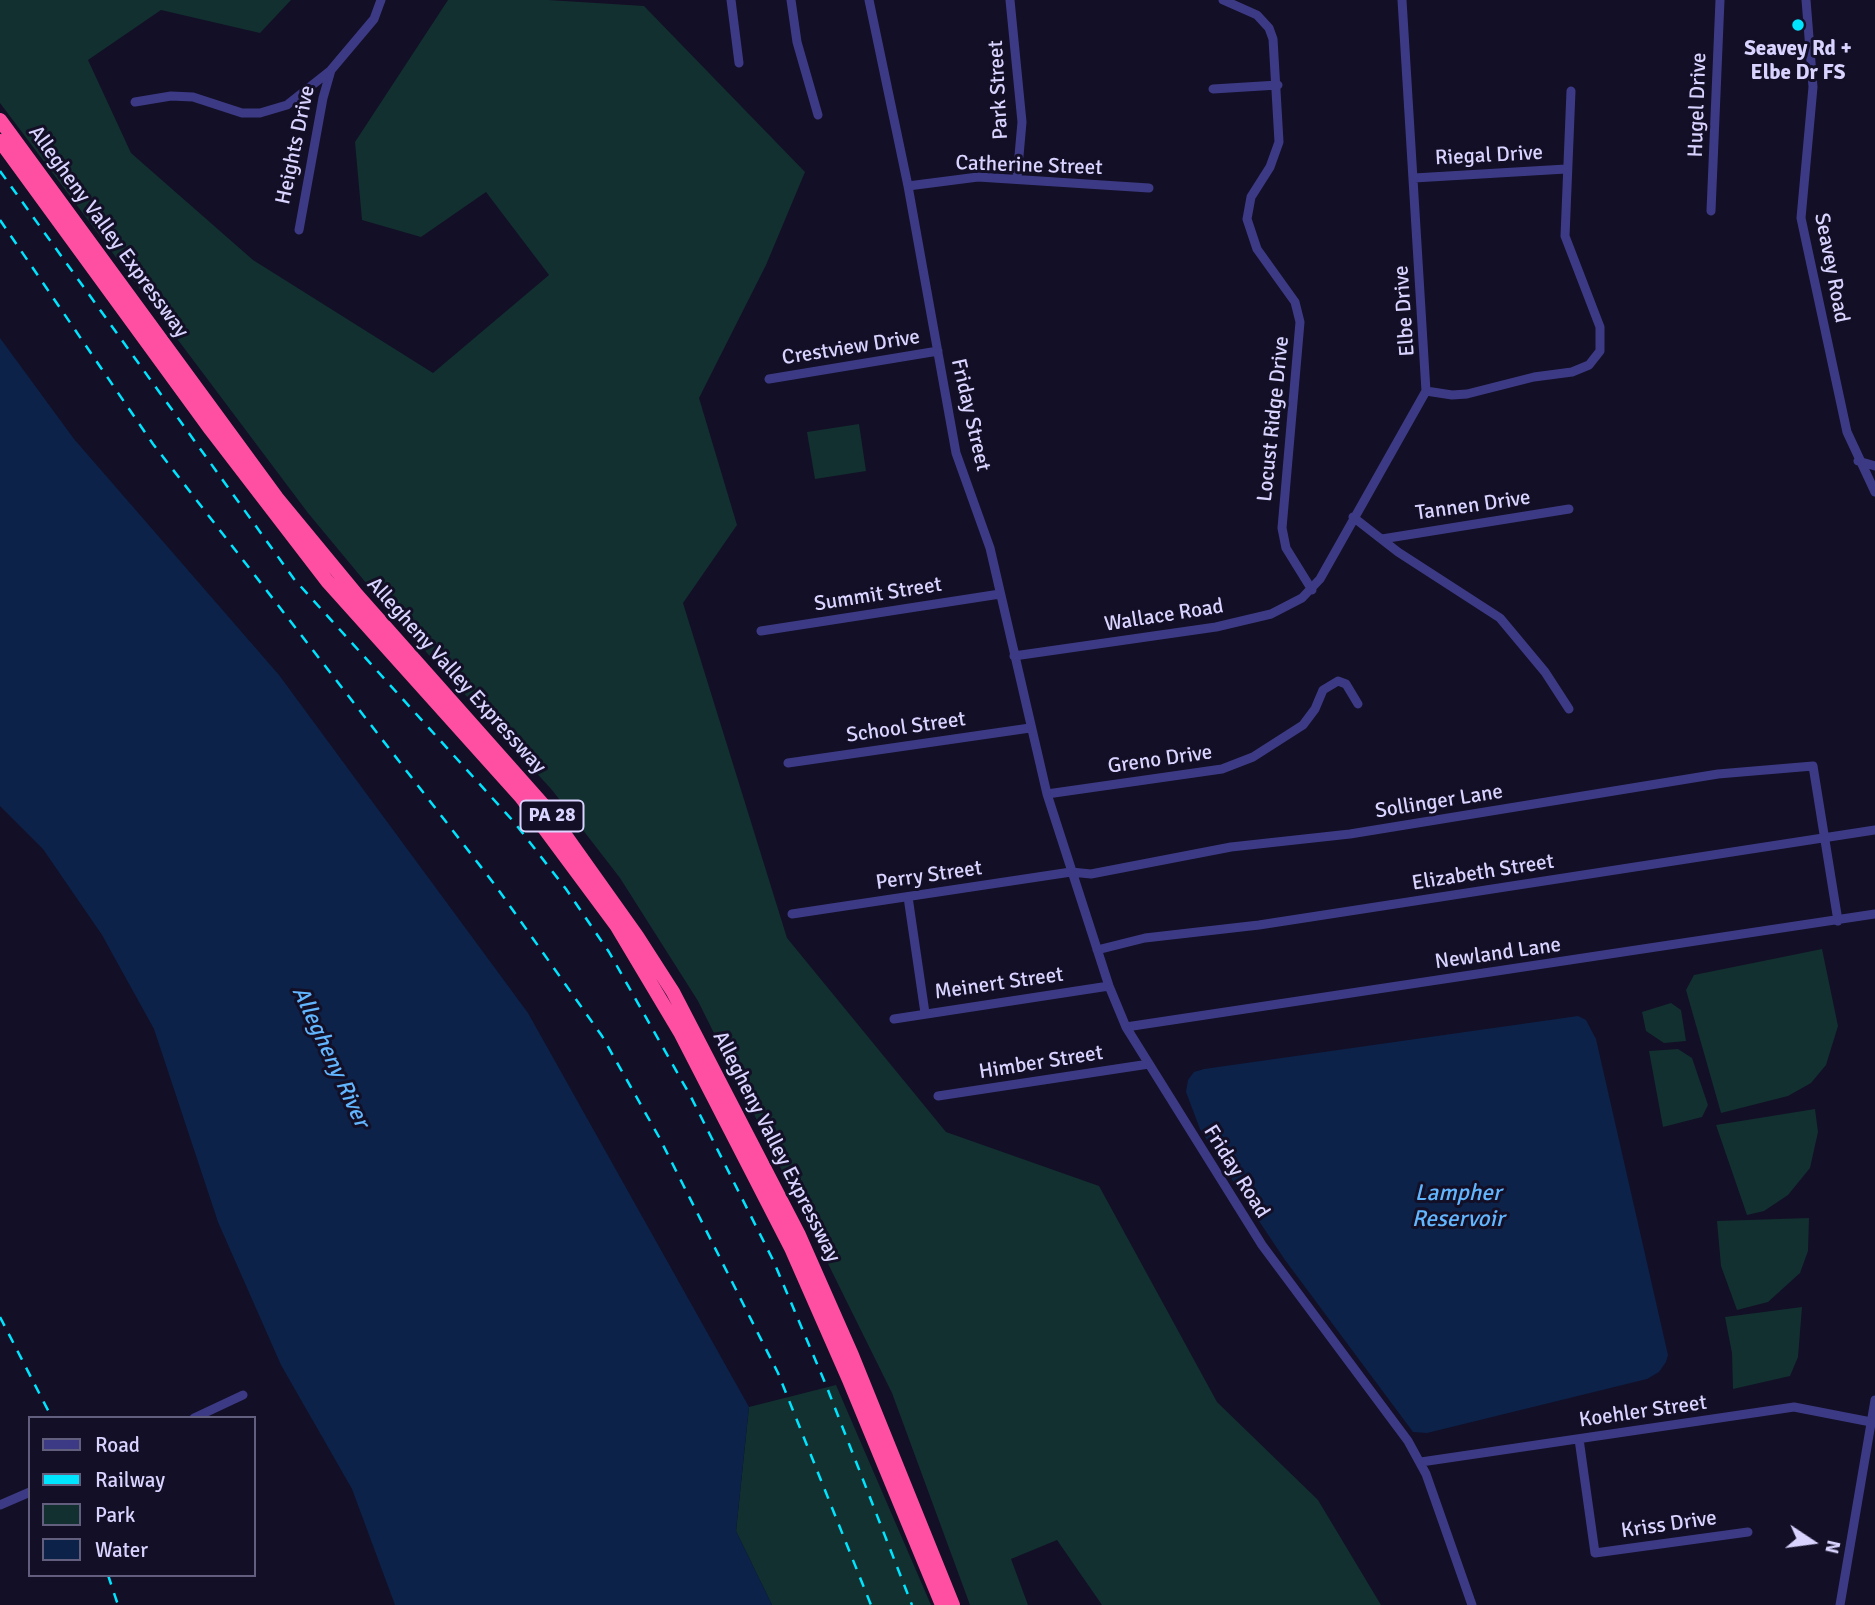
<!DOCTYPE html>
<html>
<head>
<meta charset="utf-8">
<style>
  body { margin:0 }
  #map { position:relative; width:1875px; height:1605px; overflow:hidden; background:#130f26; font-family:Signika,sans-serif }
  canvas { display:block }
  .legend { position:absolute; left:28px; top:1416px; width:228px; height:161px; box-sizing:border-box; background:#130f26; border:2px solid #625e7d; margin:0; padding:9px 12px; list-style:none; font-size:21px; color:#d9d4ff }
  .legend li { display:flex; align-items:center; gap:14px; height:35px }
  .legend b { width:35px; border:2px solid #625e7d }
  .north { position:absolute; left:1777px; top:1507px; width:70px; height:70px; -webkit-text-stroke:5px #130f26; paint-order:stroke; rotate:103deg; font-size:19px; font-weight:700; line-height:28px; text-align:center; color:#d9d4ff }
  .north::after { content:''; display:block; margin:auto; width:24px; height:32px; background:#d9d4ff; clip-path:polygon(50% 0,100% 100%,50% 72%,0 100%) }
</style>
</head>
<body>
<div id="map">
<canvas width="1875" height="1605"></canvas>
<ul class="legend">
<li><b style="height:9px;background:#3d3a85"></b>Road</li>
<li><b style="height:9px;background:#00e5ff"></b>Railway</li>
<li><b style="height:19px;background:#12302f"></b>Park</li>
<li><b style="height:19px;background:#0c2248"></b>Water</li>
</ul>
<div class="north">N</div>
</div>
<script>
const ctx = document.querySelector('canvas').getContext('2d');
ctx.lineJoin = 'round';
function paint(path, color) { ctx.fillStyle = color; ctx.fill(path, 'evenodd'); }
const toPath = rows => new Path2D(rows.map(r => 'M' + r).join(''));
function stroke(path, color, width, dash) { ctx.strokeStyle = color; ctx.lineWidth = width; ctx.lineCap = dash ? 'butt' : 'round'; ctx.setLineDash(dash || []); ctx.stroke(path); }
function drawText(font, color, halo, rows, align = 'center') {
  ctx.font = font + ' Signika,sans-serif'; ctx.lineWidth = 6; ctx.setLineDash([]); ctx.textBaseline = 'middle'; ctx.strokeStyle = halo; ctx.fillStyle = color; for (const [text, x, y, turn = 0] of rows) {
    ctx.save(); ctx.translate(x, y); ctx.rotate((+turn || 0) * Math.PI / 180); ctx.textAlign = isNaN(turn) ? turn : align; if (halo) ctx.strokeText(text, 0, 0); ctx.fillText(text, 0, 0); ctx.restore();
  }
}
const green = toPath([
  [0,0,291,0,260,33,161,10,88,60,131,153,253,260,433,373,549,275,486,192,421,237,362,220,355,142,448,0,548,0,644,6,805,172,766,265,699,398,737,525,683,603,787,938,946,1132,1099,1186,1217,1402,1318,1500,1381,1605,1102,1605,1057,1540,1011,1559,1028,1605,970,1605,892,1393,698,1001,620,878,552,790,396,619,308,513,0,103],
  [859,424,866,471,815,479,807,432],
  [1822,949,1838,1026,1826,1065,1811,1083,1788,1096,1721,1113,1686,990,1694,975],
  [1671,1003,1681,1010,1686,1041,1664,1043,1646,1031,1642,1012],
  [1678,1049,1692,1058,1708,1105,1702,1117,1663,1127,1649,1051],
  [1815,1109,1818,1132,1810,1168,1788,1195,1764,1211,1747,1215,1716,1125],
  [1809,1218,1808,1251,1800,1273,1768,1302,1737,1310,1721,1266,1717,1221],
  [1802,1307,1798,1357,1790,1376,1733,1389,1732,1353,1725,1317],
  [836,1385,931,1605,772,1605,736,1531,749,1407]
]);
const water = toPath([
  [0,338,74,439,279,675,528,1013,749,1407,736,1531,772,1605,395,1605,352,1489,281,1365,218,1222,154,1029,102,935,43,849,0,806],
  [1578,1016,1586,1020,1596,1039,1668,1355,1666,1362,1659,1372,1647,1379,1427,1433,1413,1432,1285,1260,1247,1203,1200,1129,1186,1092,1188,1080,1194,1072,1204,1069]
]);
const minor = toPath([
  [731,0,739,63],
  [791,0,797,42,818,115],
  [869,0,908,186,956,453,990,548,1047,794,1109,986,1126,1027,1262,1245,1408,1441,1426,1474,1472,1605],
  [1010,0,1022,122,1017,178],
  [1223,0,1257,15,1269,28,1273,39,1279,142,1270,167,1251,197,1247,219,1257,249,1295,302,1300,322,1282,528,1286,548,1312,590],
  [1806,0,1813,87,1801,218,1847,432,1875,492],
  [1213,89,1278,85],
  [135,102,171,96,193,97,242,113,260,113,287,105,330,71],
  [1414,178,1566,169],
  [908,186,978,177,1149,188],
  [1711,211,1720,0],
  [299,230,323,98,331,70,374,19,381,0],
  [769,379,938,351],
  [1426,391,1452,395,1467,394,1534,377,1572,372,1589,365,1600,351,1600,327,1565,236,1571,91],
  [1858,461,1875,466],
  [1353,517,1398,552,1500,618,1545,672,1569,709],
  [1382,539,1569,509],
  [761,631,1000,594],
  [1014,656,1216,627,1271,614,1302,598,1320,579,1426,391,1402,0],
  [788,763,1030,728],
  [1047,794,1222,769,1253,757,1303,725,1315,709,1323,690,1338,681,1346,684,1358,704],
  [908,897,925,1013],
  [792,914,1071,872,1091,874,1231,847,1350,834,1718,774,1813,766,1838,921],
  [1097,950,1145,938,1259,925,1875,830],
  [894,1019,1109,986],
  [1126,1027,1875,914],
  [938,1096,1149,1064],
  [194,1418,243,1395],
  [1579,1439,1595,1553,1748,1532],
  [1421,1462,1794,1407,1871,1422],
  [0,1505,30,1492],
  [1840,1605,1875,1400]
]);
const highway = toPath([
  [0,120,277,498,357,595,546,808,637,936,673,992,799,1235,852,1355,953,1605],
  [0,141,211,430,327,581,521,797,616,925,681,1034,791,1248,849,1380,942,1605]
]);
const rail = toPath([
  [0,171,294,579,514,822,566,889,609,952,691,1097,773,1260,826,1385,912,1605],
  [0,220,153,444,495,885,602,1036,659,1137,778,1373,871,1605],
  [0,1317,52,1418],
  [108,1575,118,1605]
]);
const markers = [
  [1798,25,7,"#00e5ff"]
];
const shields = [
  [552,816,63]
];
const shieldNames = [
  ["PA 28",552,816]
];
const poiNames = [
  ["Seavey Rd +",1798,49],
  ["Elbe Dr FS",1798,73]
];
const streetNames = [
  ["Park Street",999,90,-93],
  ["Hugel Drive",1698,105,-88],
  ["Heights Drive",296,145,-78],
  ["Riegal Drive",1489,156,-3],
  ["Catherine Street",1029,166,2],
  ["Allegheny Valley Expressway",108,232,54],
  ["Seavey Road",1831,268,79],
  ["Elbe Drive",1405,311,-94],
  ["Crestview Drive",851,348,-9],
  ["Friday Street",970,415,77],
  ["Locust Ridge Drive",1274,419,-84],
  ["Tannen Drive",1473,506,-8],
  ["Summit Street",878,595,-9],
  ["Wallace Road",1164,616,-9],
  ["Allegheny Valley Expressway",456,676,48],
  ["School Street",906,728,-8],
  ["Greno Drive",1160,760,-8],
  ["Sollinger Lane",1439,802,-9],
  ["Elizabeth Street",1483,873,-9],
  ["Perry Street",929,876,-8],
  ["Newland Lane",1498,954,-8],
  ["Meinert Street",999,984,-8],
  ["Himber Street",1041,1063,-9],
  ["Allegheny Valley Expressway",776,1147,63],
  ["Friday Road",1236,1172,58],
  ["Koehler Street",1643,1412,-8],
  ["Kriss Drive",1669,1525,-8]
];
const waterNames = [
  ["Allegheny River",330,1057,65],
  ["Lampher",1458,1194],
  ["Reservoir",1458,1220]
];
paint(green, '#12302f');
paint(water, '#0c2248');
stroke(minor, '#3d3a85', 9);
stroke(highway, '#ff4fa3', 14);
stroke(rail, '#00e5ff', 2.5, [10, 9]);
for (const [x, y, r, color] of markers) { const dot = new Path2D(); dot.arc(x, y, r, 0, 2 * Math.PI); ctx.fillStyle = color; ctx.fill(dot); stroke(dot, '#130f26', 2.5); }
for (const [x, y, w] of shields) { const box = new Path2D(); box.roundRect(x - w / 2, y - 15.5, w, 31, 5); ctx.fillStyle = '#130f26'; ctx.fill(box); stroke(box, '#d9d4ff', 2); }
drawText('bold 19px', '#d9d4ff', null, shieldNames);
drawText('bold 21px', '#d9d4ff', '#130f26', poiNames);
drawText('21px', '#d9d4ff', '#130f26', streetNames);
drawText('italic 23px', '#62b6ff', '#130f26', waterNames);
</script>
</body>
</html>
